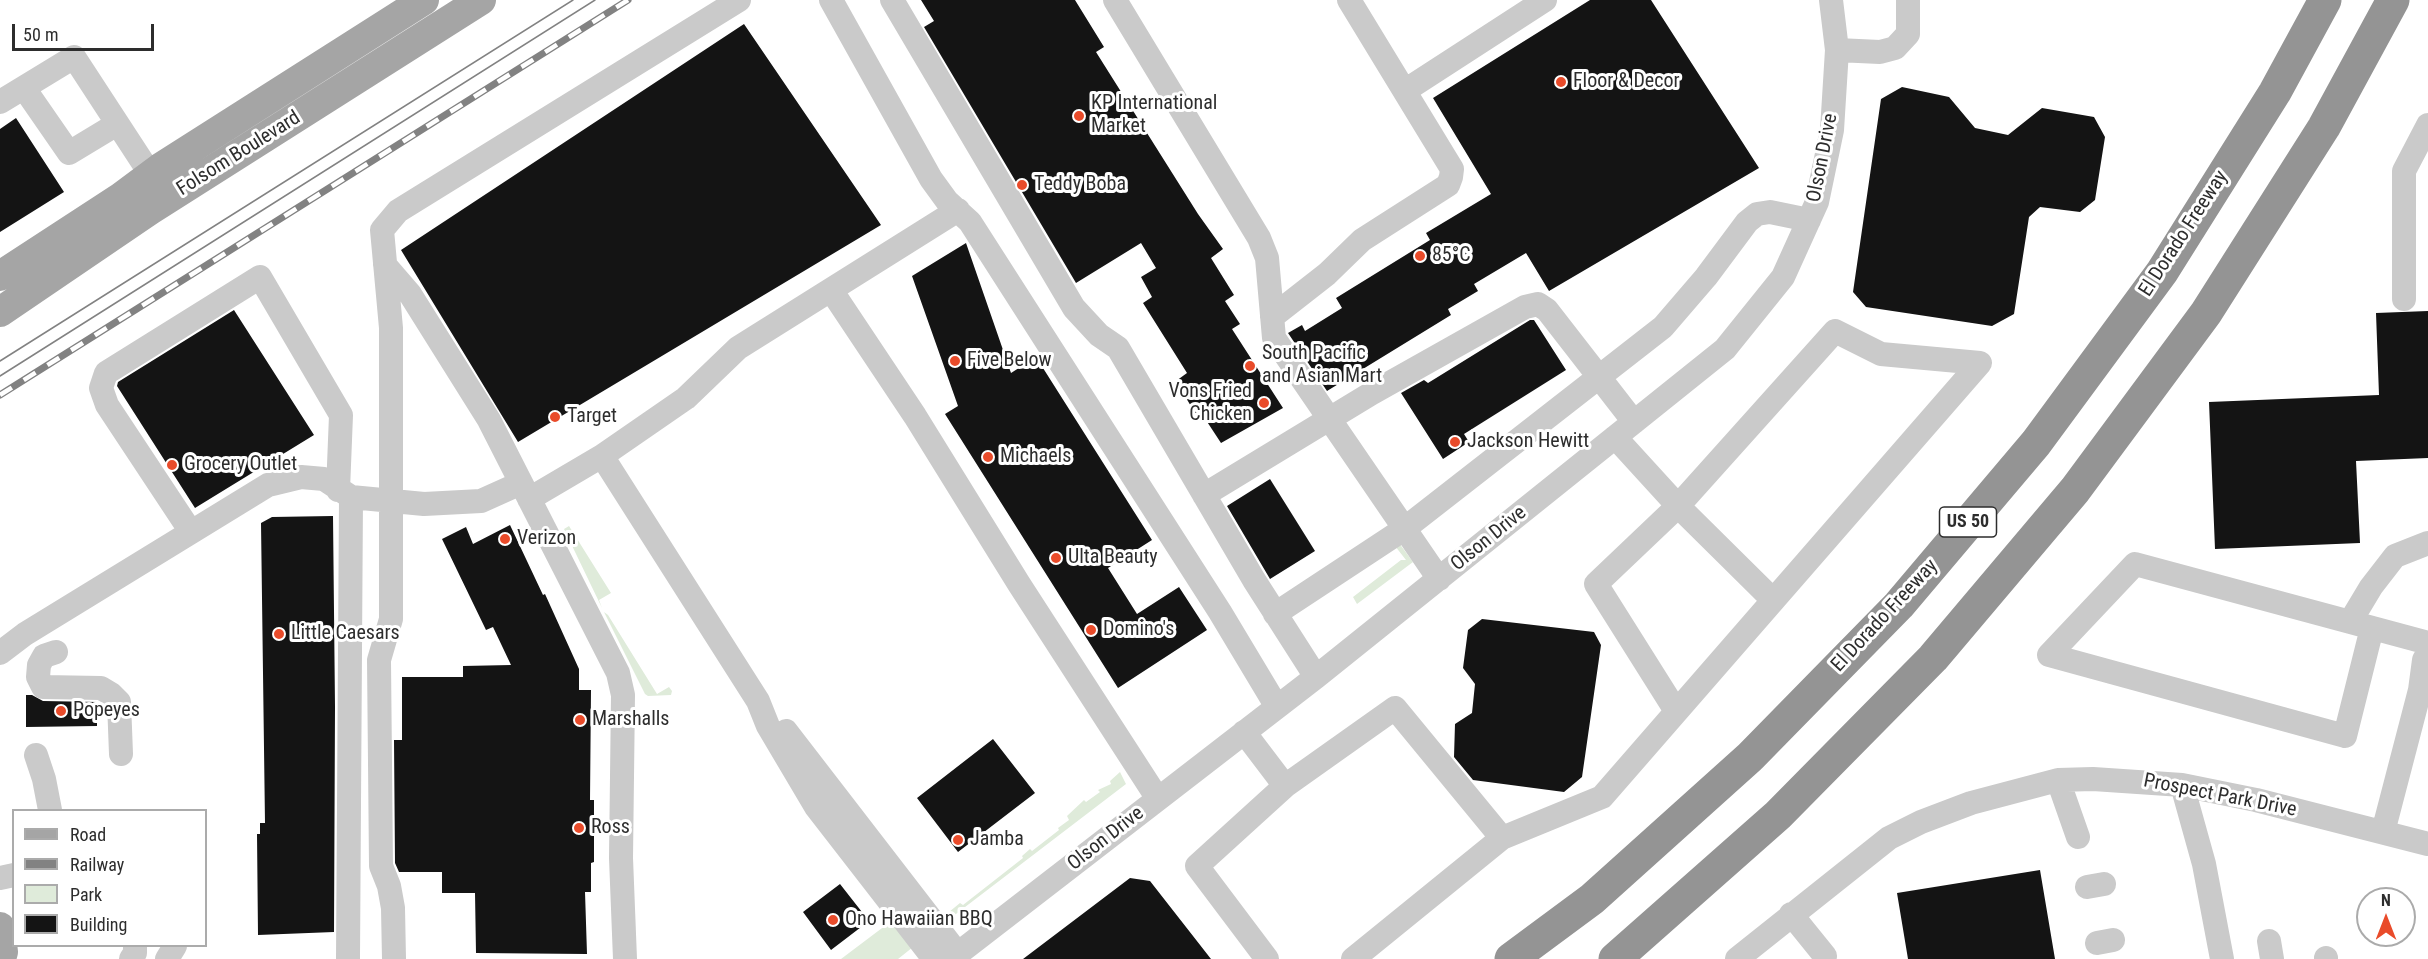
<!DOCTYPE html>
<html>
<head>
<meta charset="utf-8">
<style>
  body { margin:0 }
  #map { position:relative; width:2428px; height:959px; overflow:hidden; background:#fff; font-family:"Roboto Condensed",sans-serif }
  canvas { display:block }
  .legend { position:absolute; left:12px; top:809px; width:195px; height:138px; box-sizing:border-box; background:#fff; border:2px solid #ababab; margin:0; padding:8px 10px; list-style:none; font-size:18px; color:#2d2d2d }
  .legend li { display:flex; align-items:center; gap:12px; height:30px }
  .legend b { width:30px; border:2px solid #ababab }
  .north { position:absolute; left:2356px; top:887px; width:60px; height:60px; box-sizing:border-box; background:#fff; border:2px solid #ababab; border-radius:50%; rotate:0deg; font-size:16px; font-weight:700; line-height:24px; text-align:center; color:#2d2d2d }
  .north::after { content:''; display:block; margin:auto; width:21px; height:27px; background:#e94b2a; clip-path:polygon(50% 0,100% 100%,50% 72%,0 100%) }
  .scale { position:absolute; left:12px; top:24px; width:142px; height:27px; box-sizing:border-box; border:3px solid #2d2d2d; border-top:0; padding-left:8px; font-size:18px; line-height:21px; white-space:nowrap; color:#2d2d2d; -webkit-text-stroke:4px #fff; paint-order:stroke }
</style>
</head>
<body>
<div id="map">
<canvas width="2428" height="959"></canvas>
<ul class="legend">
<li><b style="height:8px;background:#a5a5a5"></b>Road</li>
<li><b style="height:8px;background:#828282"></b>Railway</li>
<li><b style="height:16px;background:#dfebda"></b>Park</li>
<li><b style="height:16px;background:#141414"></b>Building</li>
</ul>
<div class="north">N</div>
<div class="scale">50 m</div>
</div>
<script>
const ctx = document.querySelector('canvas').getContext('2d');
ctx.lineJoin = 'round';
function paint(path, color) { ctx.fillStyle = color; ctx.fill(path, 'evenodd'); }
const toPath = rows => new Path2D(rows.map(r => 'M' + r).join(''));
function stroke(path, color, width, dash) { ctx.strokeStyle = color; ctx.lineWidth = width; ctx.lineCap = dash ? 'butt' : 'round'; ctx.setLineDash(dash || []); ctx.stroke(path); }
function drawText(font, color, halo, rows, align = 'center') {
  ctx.font = font + ' "Roboto Condensed",sans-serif'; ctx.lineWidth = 6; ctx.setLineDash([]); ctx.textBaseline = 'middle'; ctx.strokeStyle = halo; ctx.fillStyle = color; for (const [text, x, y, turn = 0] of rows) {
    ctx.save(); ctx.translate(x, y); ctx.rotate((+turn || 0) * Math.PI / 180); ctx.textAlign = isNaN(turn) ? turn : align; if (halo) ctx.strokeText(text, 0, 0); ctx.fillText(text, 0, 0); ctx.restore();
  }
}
const green = toPath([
  [569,526,611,593,599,600,602,608,564,529],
  [1399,543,1413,562,1357,604,1353,597,1401,560,1406,560,1395,546],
  [604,612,608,615,657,694,669,687,672,691,671,695,648,696,645,694],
  [1120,772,1126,784,952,917,949,912,960,903,963,905,1023,858,1022,856,1030,849,1032,851,1059,830,1058,828,1069,820,1067,816,1084,800,1086,802,1100,792,1098,790,1111,784,1110,781],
  [894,919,913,947,898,959,841,959]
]);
const building = toPath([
  [921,0,1075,0,1104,47,1096,52,1198,214,1223,249,1211,258,1234,295,1225,301,1240,324,1232,329,1283,408,1221,443,1200,411,1195,413,1176,381,1187,373,1143,303,1152,297,1141,277,1156,268,1141,243,1076,283,924,27,934,21],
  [1590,0,1651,0,1759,168,1549,291,1526,253,1474,284,1478,291,1448,309,1451,315,1327,391,1288,333,1302,325,1305,331,1342,308,1336,298,1430,240,1426,233,1491,194,1433,98],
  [744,24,881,225,518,442,401,250],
  [1902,87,1949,97,1975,128,2008,135,2042,108,2094,117,2105,137,2095,200,2080,212,2040,207,2029,217,2014,314,1992,326,1866,307,1853,292,1881,99],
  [16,118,64,192,0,232,0,129],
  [966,243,1011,373,1036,357,1152,540,1108,568,1137,614,1179,587,1207,630,1118,688,945,414,958,406,912,276],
  [234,310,314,435,195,508,117,386,118,382],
  [2428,311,2428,458,2356,461,2360,543,2215,549,2209,402,2379,395,2376,313],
  [1530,320,1534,320,1566,370,1464,434,1469,442,1443,459,1401,393,1424,380,1428,383],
  [1270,479,1315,551,1270,579,1227,506],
  [333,516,335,707,334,932,258,935,257,834,260,834,260,823,265,823,261,523,272,517],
  [510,525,543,595,545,594,579,669,579,690,591,690,590,800,594,800,594,862,591,863,591,892,585,892,587,954,476,953,475,893,442,893,442,872,399,872,395,863,394,740,402,740,402,677,463,677,463,666,511,665,493,627,486,630,442,539,466,527,473,544],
  [1482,619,1594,632,1601,645,1582,777,1564,792,1473,780,1454,757,1455,724,1472,713,1475,684,1463,668,1468,630],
  [26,695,32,695,43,701,97,702,97,726,26,727],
  [993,739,1035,793,958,852,917,798],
  [2040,870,2055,959,1908,959,1897,893],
  [1130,878,1150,881,1211,959,1023,959],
  [840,884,869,921,831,950,803,912]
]);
const minor = toPath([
  [831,0,931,179,947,201,970,222,1220,612,1277,707],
  [892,0,1074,308,1099,335,1118,348,1254,580,1316,677],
  [1115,0,1259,238,1267,258,1274,338,1439,579],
  [1837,50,1880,52,1895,48,1908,34,1908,0],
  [24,88,69,153,117,124],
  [1406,90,1545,0],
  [0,102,74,57,151,175],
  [385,265,410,294,489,420,618,673,623,695,621,858,625,959],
  [831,290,915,416,1019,584,1158,799],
  [2404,299,2404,171,2428,125],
  [1272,317,1327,274,1362,240,1448,185,1451,177,1452,169,1349,0],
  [1615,437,1678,506,1596,584,1676,711],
  [602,456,758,701,768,726,816,807,934,959],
  [1204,495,1372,393,1525,307,1538,304,1547,310,1634,422],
  [529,499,602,456,686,398,738,348,958,210],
  [191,532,107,405,101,388,106,373,260,277,341,415,338,490],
  [1275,614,1404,529,1663,327,1706,277,1747,222,1757,214,1770,212,1809,220],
  [2350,622,2371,587,2395,556,2428,543],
  [2372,628,2345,736,2049,655,2135,564,2428,643],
  [56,652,44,656,39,665,38,677,43,687,101,688,111,694,119,702,121,754],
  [0,653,25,634,268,485,301,477,324,479,351,497,424,504,481,501,521,483],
  [786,731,958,954],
  [1244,732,1285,786,1395,708,1502,838,1353,959],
  [36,755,44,779,50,810],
  [2058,780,2078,837],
  [2182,785,2204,864,2222,959],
  [2383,832,2420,690,2424,660,2428,653],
  [1502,838,1602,797,1980,363,1881,354,1835,331,1678,506,1773,600],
  [0,878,14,875],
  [2087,887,2104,884],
  [1791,914,1825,956],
  [2269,941,2272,959],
  [2097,943,2113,940],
  [2326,958,2326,959],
  [131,959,135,953,135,946],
  [167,959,175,946],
  [348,959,351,497],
  [394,959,393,908,389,886,381,866,379,660,391,619,391,328,382,230,398,211,739,0],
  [951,959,1316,677,1725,349,1783,277,1817,202,1832,130,1837,50,1831,0],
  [1267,959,1197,866,1285,786],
  [1737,959,1889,838,1921,822,1971,803,2058,780,2093,779,2182,785,2256,800,2428,844]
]);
const major = toPath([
  [0,276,121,197,160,168,424,0],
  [0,312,150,210,481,0],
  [0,927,3,952,1,959]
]);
const highway = toPath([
  [1511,959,1592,899,1750,757,1899,605,2036,443,2162,272,2275,92,2325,0],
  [1615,959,1778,815,1933,658,2075,490,2206,313,2324,127,2393,0]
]);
const tram = toPath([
  [0,361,573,0],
  [0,376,595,0]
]);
const rail = toPath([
  [0,395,628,0]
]);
const markers = [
  [1561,82,6,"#e94b2a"],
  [1079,116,6,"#e94b2a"],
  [1022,185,6,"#e94b2a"],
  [1420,256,6,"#e94b2a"],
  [955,361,6,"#e94b2a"],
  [1250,366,6,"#e94b2a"],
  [1264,403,6,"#e94b2a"],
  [555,417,6,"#e94b2a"],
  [1455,442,6,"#e94b2a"],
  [988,457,6,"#e94b2a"],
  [172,465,6,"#e94b2a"],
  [505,539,6,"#e94b2a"],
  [1056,558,6,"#e94b2a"],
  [1091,630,6,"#e94b2a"],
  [279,634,6,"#e94b2a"],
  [61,711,6,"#e94b2a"],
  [580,720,6,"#e94b2a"],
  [579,828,6,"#e94b2a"],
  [958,840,6,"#e94b2a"],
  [833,920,6,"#e94b2a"]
];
const shields = [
  [1968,522,57]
];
const shieldNames = [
  ["US 50",1968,522]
];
const poiNames = [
  ["Floor & Decor",1573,82],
  ["KP International",1091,104],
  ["Market",1091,127],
  ["Teddy Boba",1034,185],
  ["85°C",1432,256],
  ["South Pacific",1262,354],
  ["and Asian Mart",1262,377],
  ["Five Below",967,361],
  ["Vons Fried",1252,392,"right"],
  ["Chicken",1252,415,"right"],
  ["Target",567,417],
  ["Jackson Hewitt",1467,442],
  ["Michaels",1000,457],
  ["Grocery Outlet",184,465],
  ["Verizon",517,539],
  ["Ulta Beauty",1068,558],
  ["Domino's",1103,630],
  ["Little Caesars",291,634],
  ["Popeyes",73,711],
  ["Marshalls",592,720],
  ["Ross",591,828],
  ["Jamba",970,840],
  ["Ono Hawaiian BBQ",845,920]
];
const streetNames = [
  ["Folsom Boulevard",239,154,-32],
  ["Olson Drive",1823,158,-79],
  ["El Dorado Freeway",2184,234,-57],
  ["Olson Drive",1489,539,-39],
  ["El Dorado Freeway",1885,616,-47],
  ["Prospect Park Drive",2220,796,11],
  ["Olson Drive",1106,839,-38]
];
paint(green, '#dfebda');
paint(building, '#141414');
stroke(minor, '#cacaca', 24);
stroke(major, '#a5a5a5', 30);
stroke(highway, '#949494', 33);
stroke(tram, '#828282', 1.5);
stroke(rail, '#828282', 7);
stroke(rail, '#fff', 4.5, [14]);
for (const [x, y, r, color] of markers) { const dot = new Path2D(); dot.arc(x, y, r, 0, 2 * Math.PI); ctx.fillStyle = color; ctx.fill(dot); stroke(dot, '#fff', 2); }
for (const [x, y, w] of shields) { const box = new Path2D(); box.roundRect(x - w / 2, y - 15, w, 30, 4.5); ctx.fillStyle = '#fff'; ctx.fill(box); stroke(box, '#2d2d2d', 1.5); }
drawText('bold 18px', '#2d2d2d', null, shieldNames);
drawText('20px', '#2d2d2d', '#fff', poiNames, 'left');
drawText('20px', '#2d2d2d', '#fff', streetNames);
</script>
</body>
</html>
